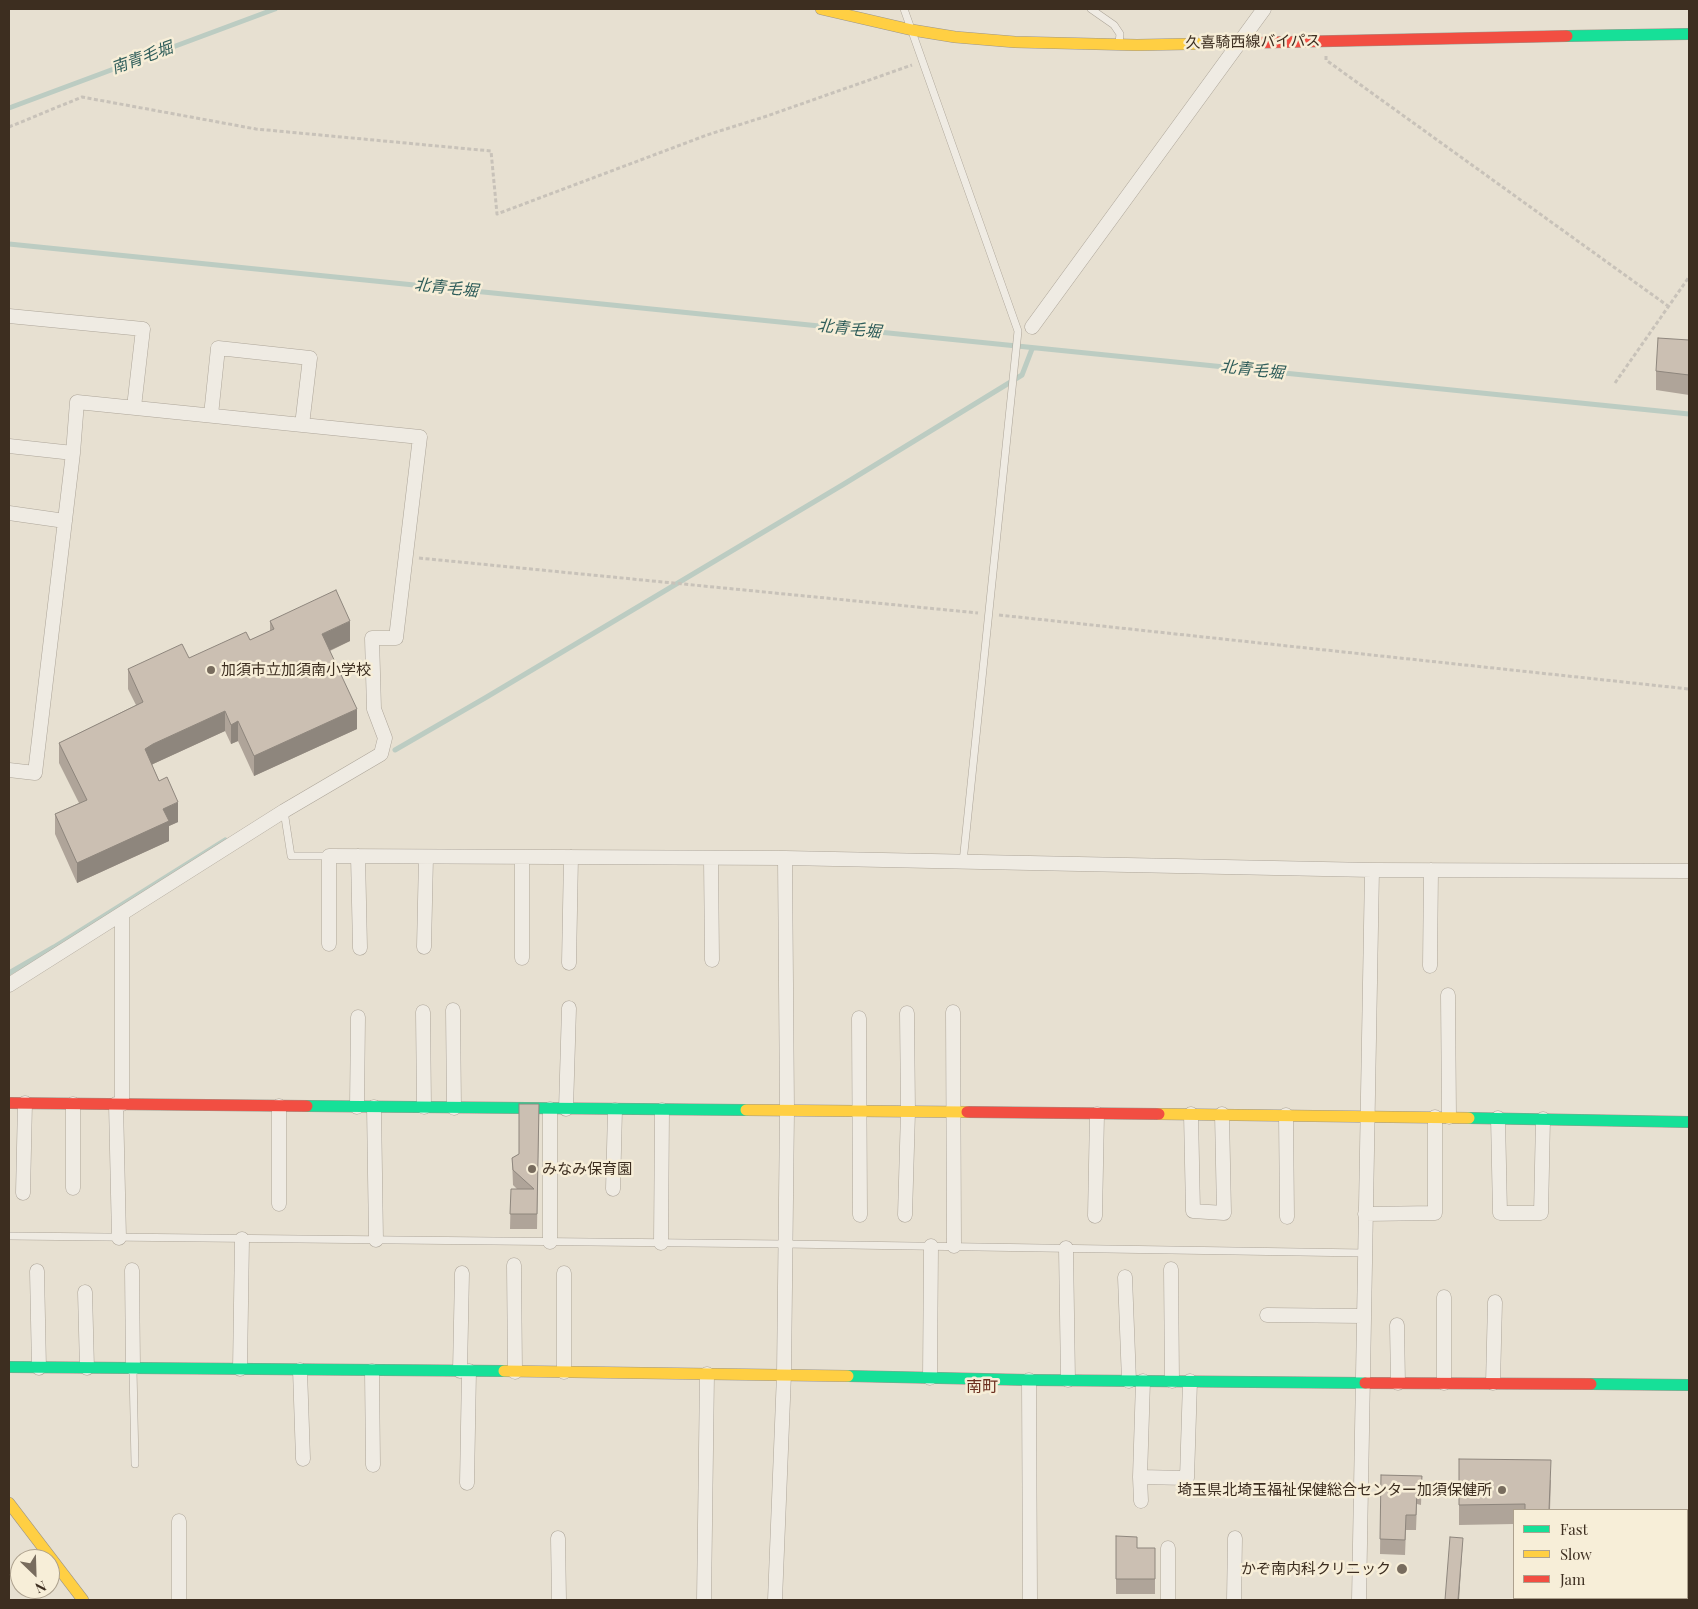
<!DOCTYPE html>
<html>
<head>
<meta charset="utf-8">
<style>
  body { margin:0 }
  #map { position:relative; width:1698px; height:1609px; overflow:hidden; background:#e7e0d1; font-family:"Playfair Display",serif }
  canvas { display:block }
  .frame { position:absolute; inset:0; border:10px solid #3d2e20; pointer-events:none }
  .legend { position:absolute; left:1513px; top:1509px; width:175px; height:90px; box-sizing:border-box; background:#f7eed8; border:1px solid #ada18e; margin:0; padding:6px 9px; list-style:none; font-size:15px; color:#3d2e20 }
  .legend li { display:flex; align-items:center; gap:10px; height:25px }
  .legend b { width:25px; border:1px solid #ada18e }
  .north { position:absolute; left:10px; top:1549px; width:50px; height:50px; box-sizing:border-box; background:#f7eed8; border:1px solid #ada18e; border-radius:50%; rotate:156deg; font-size:14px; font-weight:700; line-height:20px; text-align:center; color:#3d2e20 }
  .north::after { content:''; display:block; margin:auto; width:18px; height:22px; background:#786c5e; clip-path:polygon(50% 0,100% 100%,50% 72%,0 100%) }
</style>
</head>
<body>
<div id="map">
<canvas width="1698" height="1609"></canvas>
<div class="frame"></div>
<ul class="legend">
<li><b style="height:6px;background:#16e098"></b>Fast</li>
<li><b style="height:6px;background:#ffcf43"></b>Slow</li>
<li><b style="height:6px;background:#f24e42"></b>Jam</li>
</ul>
<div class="north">N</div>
</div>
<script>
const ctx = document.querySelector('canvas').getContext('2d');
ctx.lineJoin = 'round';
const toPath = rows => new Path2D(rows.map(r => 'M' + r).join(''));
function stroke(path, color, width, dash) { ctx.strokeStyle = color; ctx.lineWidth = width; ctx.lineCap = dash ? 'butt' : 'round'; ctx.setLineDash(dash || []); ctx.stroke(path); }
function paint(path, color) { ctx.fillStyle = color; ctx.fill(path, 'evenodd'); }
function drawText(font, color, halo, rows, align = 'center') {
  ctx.font = font + ' "Playfair Display","Noto Sans JP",serif'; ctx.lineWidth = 5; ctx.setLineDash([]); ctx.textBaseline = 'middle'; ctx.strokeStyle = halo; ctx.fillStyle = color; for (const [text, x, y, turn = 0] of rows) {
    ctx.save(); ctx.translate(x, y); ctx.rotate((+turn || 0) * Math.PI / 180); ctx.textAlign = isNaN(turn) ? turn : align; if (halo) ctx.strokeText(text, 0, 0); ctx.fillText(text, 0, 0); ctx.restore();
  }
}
const stream = toPath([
  [9,108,275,9],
  [9,244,1689,414],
  [395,750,485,698,844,484,1022,375,1032,349],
  [9,973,54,947,225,840]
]);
const path = toPath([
  [1326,56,1326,60,1668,306],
  [9,127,82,97,256,129,491,151,497,214,707,135,767,116,912,65],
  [1615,383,1689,277],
  [419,558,978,613],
  [999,615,1689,689]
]);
const lane = toPath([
  [904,9,1018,331,963,862],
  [1091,9,1114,25,1120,34,1119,43],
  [284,811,291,856,329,856],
  [9,1236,785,1244,1364,1253],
  [133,1369,135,1464]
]);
const street = toPath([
  [9,316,143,329,134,407],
  [1032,327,1264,9],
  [211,415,218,348,310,358,302,425],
  [9,446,73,453],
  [9,513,65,521],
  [9,770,35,773,73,453,77,402,420,437,396,638,372,638,374,709,385,738,381,754,284,811,9,985],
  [358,856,360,948],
  [711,858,712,960],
  [122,914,122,1104],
  [329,944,329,856,785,858,1372,870,1689,871],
  [424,947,426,857],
  [522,958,522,857],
  [569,963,571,857],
  [1430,966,1431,870],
  [1448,995,1449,1117],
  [453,1010,454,1108],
  [423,1012,424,1107],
  [953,1012,954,1246],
  [859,1018,860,1215],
  [73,1104,73,1188],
  [116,1104,119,1238],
  [357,1107,358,1017],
  [374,1107,376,1240],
  [550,1109,550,1242],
  [566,1109,569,1008],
  [1191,1114,1193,1211,1224,1213,1222,1114],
  [1286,1115,1287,1217],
  [1498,1118,1500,1213,1541,1213,1543,1119],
  [613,1189,615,1110],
  [23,1193,25,1103],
  [279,1204,279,1106],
  [1365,1214,1435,1213,1435,1117],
  [905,1215,908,1112,907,1013],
  [1095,1216,1097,1114],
  [661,1243,662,1110],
  [1066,1248,1068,1380],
  [514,1265,515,1372],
  [1171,1269,1172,1381],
  [132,1270,133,1368],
  [37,1271,39,1368],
  [564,1273,564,1372],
  [1125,1277,1129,1381],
  [85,1292,87,1368],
  [1267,1315,1363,1316],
  [1397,1325,1398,1383],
  [240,1369,242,1239],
  [300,1370,303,1459],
  [372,1371,373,1465],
  [460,1371,462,1273],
  [930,1378,931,1246],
  [1029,1380,1030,1600],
  [1444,1383,1444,1297],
  [1493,1383,1495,1302],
  [1140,1477,1187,1478,1190,1381],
  [467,1483,469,1371],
  [1141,1501,1140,1477,1143,1381],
  [179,1521,179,1600],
  [558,1538,559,1600],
  [704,1600,707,1374],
  [775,1600,784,1374,787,1111,785,858],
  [1168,1600,1168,1548],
  [1234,1600,1235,1538],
  [1359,1600,1372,870]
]);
const fast = toPath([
  [1567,36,1689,34],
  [307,1106,746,1110],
  [1469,1118,1689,1122],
  [9,1367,504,1371],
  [848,1376,1029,1380,1365,1383],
  [1591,1384,1689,1385]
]);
const slow = toPath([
  [821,9,912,30,955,37,1015,42,1137,45,1240,43],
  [746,1110,967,1112],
  [1159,1114,1469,1118],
  [504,1371,848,1376],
  [9,1503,83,1600]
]);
const jam = toPath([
  [1240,43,1567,36],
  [9,1103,307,1106],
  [967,1112,1159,1114],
  [1365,1383,1591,1384]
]);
const wall = toPath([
  [1689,340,1689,395,1656,390,1656,371],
  [270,621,350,641,330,651,357,729,254,776,238,741,231,744,225,731,153,764,152,765,178,822,169,826,169,841,77,883,55,834,55,814,79,803,59,763,59,743,136,705,128,689,128,669,189,658,250,640,270,631],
  [539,1104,537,1229,510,1229,511,1189,517,1189,513,1185,512,1158,519,1154],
  [1459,1459,1551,1480,1550,1510,1514,1510,1514,1524,1459,1525],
  [1381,1475,1422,1476,1421,1505,1417,1504,1416,1530,1406,1530,1405,1555,1380,1554],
  [1116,1536,1137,1548,1155,1548,1155,1594,1116,1594]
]);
const shadedWall = toPath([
  [350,621,350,641,322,654,322,634],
  [357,709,357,729,254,776,254,756],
  [225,711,225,731,153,764,145,769,145,749,153,744],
  [238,721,238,741,231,744,231,725],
  [178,802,178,822,169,826,169,841,77,883,77,863,163,809],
  [1463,1538,1459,1600,1458,1600]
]);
const building = toPath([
  [1658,338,1689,340,1689,375,1656,371,1658,338],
  [336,590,350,621,322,634,357,709,254,756,238,721,231,725,225,711,153,744,145,749,159,781,167,777,178,802,163,809,169,821,77,863,55,814,87,800,59,743,143,702,128,669,182,644,189,658,246,632,250,640,274,629,270,621,336,590],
  [519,1104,539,1104,537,1214,510,1214,511,1189,534,1189,513,1170,512,1158,519,1154,519,1104],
  [1459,1459,1551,1460,1549,1510,1525,1510,1525,1504,1459,1505,1459,1459],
  [1381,1475,1422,1476,1421,1490,1417,1490,1416,1515,1406,1515,1405,1540,1380,1539,1381,1475],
  [1116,1536,1137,1537,1137,1548,1155,1548,1155,1579,1116,1579,1116,1536],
  [1450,1537,1463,1538,1458,1600,1445,1600,1450,1537]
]);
const markers = [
  [211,670,5,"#786c5e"],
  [532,1169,5,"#786c5e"],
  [1502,1490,5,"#786c5e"],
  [1402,1569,6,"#786c5e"]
];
const streetNames = [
  ["久喜騎西線バイパス",1253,42,-1]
];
const poiNames = [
  ["加須市立加須南小学校",221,670],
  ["みなみ保育園",542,1169],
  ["埼玉県北埼玉福祉保健総合センター加須保健所",1492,1490,"right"],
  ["かぞ南内科クリニック",1391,1569,"right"]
];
const waterNames = [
  ["南青毛堀",142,58,-20],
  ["北青毛堀",446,288,6],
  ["北青毛堀",849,329,6],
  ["北青毛堀",1252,370,6]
];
const neighbourhoodNames = [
  ["南町",982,1387]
];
stroke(stream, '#bcccc2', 5);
stroke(lane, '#ada599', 8);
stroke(street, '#ada599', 15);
stroke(fast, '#9c958a', 12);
stroke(slow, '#9c958a', 12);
stroke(jam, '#9c958a', 12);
stroke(path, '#c8c2b9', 3, [4, 2.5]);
stroke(lane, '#efebe3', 7);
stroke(street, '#efebe3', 14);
stroke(fast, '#16e098', 11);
stroke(slow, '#ffcf43', 11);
stroke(jam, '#f24e42', 11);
paint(wall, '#afa499');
paint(shadedWall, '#8e867d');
paint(building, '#cbbfb2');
stroke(building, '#8e867d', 1);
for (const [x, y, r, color] of markers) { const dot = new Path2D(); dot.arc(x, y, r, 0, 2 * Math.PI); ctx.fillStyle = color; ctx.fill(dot); stroke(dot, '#f7eed8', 2); }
drawText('15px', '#3d2e20', '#f7eed8', streetNames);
drawText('15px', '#3d2e20', '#f7eed8', poiNames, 'left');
drawText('italic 16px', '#2f5d5a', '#f7eed8', waterNames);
drawText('16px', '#6b2e1e', '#f7eed8', neighbourhoodNames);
</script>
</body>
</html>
